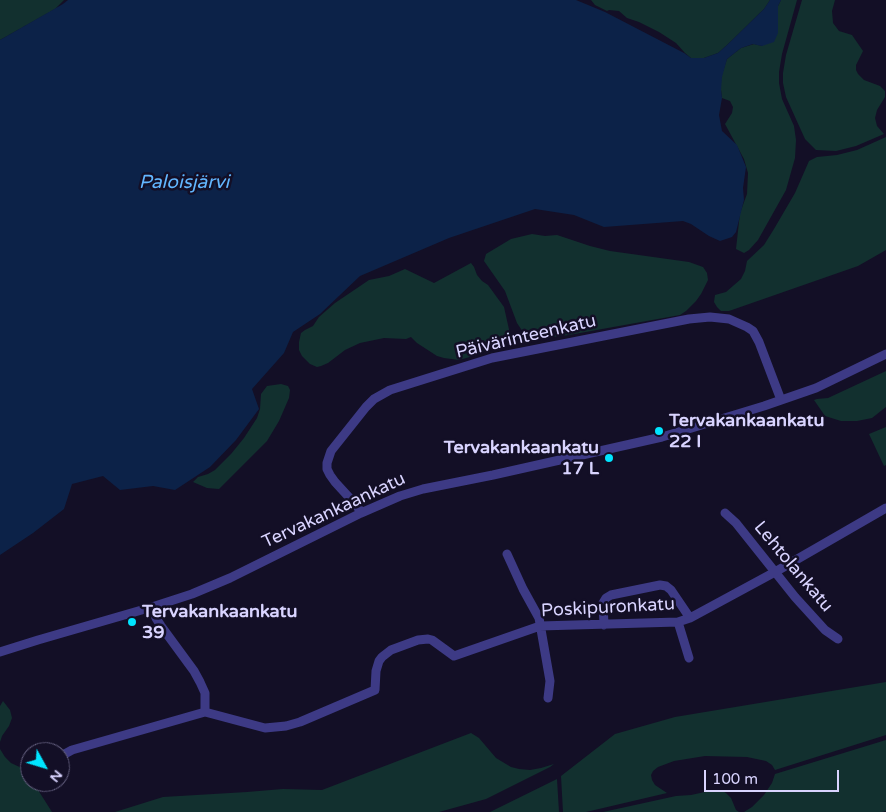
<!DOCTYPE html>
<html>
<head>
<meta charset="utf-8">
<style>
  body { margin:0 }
  #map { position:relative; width:886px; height:812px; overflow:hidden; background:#130f26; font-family:"Varela Round",sans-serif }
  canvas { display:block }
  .north { position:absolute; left:20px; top:742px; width:50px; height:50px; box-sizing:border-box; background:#130f26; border:1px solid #625e7d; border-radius:50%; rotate:129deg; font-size:14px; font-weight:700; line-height:20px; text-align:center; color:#d9d4ff }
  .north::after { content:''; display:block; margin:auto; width:18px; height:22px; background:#00e5ff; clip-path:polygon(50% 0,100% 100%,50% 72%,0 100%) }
  .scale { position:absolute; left:704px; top:770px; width:135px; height:22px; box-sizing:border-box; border:2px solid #d9d4ff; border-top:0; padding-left:6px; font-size:15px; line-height:18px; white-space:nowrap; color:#d9d4ff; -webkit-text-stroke:4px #130f26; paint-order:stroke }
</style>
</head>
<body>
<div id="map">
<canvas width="886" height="812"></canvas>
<div class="north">N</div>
<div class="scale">100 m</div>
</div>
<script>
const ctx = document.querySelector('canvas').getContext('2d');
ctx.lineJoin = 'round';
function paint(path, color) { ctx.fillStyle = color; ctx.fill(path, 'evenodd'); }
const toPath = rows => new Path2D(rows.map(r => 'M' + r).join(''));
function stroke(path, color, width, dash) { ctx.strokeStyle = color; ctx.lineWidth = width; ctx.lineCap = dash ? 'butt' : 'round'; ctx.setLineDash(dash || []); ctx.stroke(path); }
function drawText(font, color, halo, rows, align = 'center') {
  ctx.font = font + ' "Varela Round",sans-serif'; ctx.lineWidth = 5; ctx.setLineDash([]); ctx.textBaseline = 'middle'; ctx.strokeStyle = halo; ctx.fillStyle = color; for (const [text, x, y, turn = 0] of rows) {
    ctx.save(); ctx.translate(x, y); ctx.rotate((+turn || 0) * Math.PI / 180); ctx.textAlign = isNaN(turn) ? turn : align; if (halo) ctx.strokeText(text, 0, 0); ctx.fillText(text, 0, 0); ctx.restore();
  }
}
const green = toPath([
  [0,0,64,0,55,9,0,40],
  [591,0,770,0,764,9,726,46,718,53,704,58,691,58,685,53,676,43,659,32,639,22,627,18,619,11,609,10,607,11,595,5],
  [781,0,797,0,782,54,779,72,779,83,782,99,794,126,796,140,795,158,786,190,758,240,749,250,744,253,736,249,740,213,747,194,748,173,744,159,725,124,732,113,733,107,730,101,722,98,721,90,721,77,727,59,741,48,754,44,762,46,778,18,778,6],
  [802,0,835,0,832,11,833,23,839,31,852,35,863,51,856,65,856,70,858,74,864,80,880,86,885,91,885,97,877,110,875,118,877,126,884,134,856,146,836,151,816,150,805,139,786,97,783,83,783,73,786,55],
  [886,137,886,250,858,266,729,311,721,311,717,307,714,302,715,295,726,292,741,279,745,271,747,261,764,245,774,229,795,193,809,161,817,157,837,155,857,150],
  [532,234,545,236,557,235,590,246,610,251,689,262,703,267,707,273,708,280,701,294,696,301,686,311,680,315,569,335,545,338,525,335,517,323,505,291,484,261,486,254,511,239],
  [471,263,474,267,477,275,482,281,488,285,504,307,510,334,506,342,477,355,459,360,444,358,437,356,417,343,411,337,406,339,384,338,360,343,345,350,328,363,321,366,317,367,310,364,302,356,299,350,299,342,301,333,305,330,313,326,319,317,335,303,369,280,389,276,405,269,434,283],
  [886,371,886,407,872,418,857,421,841,421,825,416,814,400,817,399,828,398],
  [281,384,288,386,290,390,289,398,279,421,267,441,219,489,207,488,193,482,198,477,208,474,215,470,231,454,244,438,257,418,260,409,261,394,267,386],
  [886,427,886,465,884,466,869,434],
  [886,682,886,735,775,770,772,765,766,761,747,757,705,756,674,761,658,767,653,771,651,775,652,780,655,785,667,793,586,812,563,812,561,776,615,734,675,717],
  [3,701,10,710,12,718,9,726,2,736,0,742,0,706],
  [471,733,479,738,496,758,511,767,519,769,530,770,541,768,554,764,550,767,486,799,439,812,115,812,163,797,247,792,283,789,322,790],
  [886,740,886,811,882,812,744,812,752,807,764,795,772,783,775,774],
  [0,749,5,757,11,763,26,770,30,778,30,782,33,782,52,812,0,812],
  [557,779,559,812,489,812,490,812],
  [714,790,721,790,726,793,731,798,736,810,739,812,603,812,676,796,691,795]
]);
const water = toPath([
  [68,0,576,0,605,12,684,53,691,58,704,58,718,53,726,46,764,9,770,0,781,0,778,6,778,33,774,42,762,46,753,44,741,48,727,59,722,77,721,90,722,98,719,115,722,131,737,145,746,167,743,188,744,200,736,232,732,237,720,241,709,236,691,224,683,221,604,227,574,215,535,209,449,238,360,276,320,314,293,332,284,353,252,389,259,409,236,440,210,467,175,490,153,486,120,490,103,476,72,484,64,509,33,533,0,555,0,40,63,4]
]);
const minor = toPath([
  [361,513,357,506,335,482,330,475,327,469,327,463,331,451,366,407,374,399,390,390,492,358,689,319,710,317,729,319,747,327,753,331,759,342,781,400],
  [725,513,736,523,795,597,825,630,838,639],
  [507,554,523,589,539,618,550,681,548,698],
  [152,607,156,618,161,626,194,671,200,682,205,693,205,712],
  [678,622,689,658],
  [604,625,603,603,606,598,611,595,660,585,666,586,671,590,690,618],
  [0,652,38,640,152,607,192,594,230,578,361,513,400,496,423,489,493,475,662,437,764,406,816,388,886,354],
  [61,756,72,750,205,712,265,728,286,726,300,722,375,690,376,671,379,661,382,657,391,650,418,640,428,639,432,640,454,656,540,626,678,622,690,618,775,572,886,508]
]);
const markers = [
  [659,431,5,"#00e5ff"],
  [609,458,5,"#00e5ff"],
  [132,622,5,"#00e5ff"]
];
const streetNames = [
  ["Päivärinteenkatu",526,337,-13],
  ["Tervakankaankatu",334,511,-25],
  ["Lehtolankatu",793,567,50],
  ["Poskipuronkatu",608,608,-3]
];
const poiNames = [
  ["Tervakankaankatu",669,421],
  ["22 I",669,442],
  ["Tervakankaankatu",599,448,"right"],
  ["17 L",599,469,"right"],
  ["Tervakankaankatu",142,612],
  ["39",142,633]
];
const waterNames = [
  ["Paloisjärvi",184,183]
];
paint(green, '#12302f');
paint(water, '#0c2248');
stroke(minor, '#3d3a85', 9);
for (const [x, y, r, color] of markers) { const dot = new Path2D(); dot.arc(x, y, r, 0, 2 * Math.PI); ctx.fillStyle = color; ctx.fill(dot); stroke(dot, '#130f26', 2); }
drawText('18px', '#d9d4ff', '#130f26', streetNames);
drawText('bold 18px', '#d9d4ff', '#130f26', poiNames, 'left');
drawText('italic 19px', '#62b6ff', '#130f26', waterNames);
</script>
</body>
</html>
